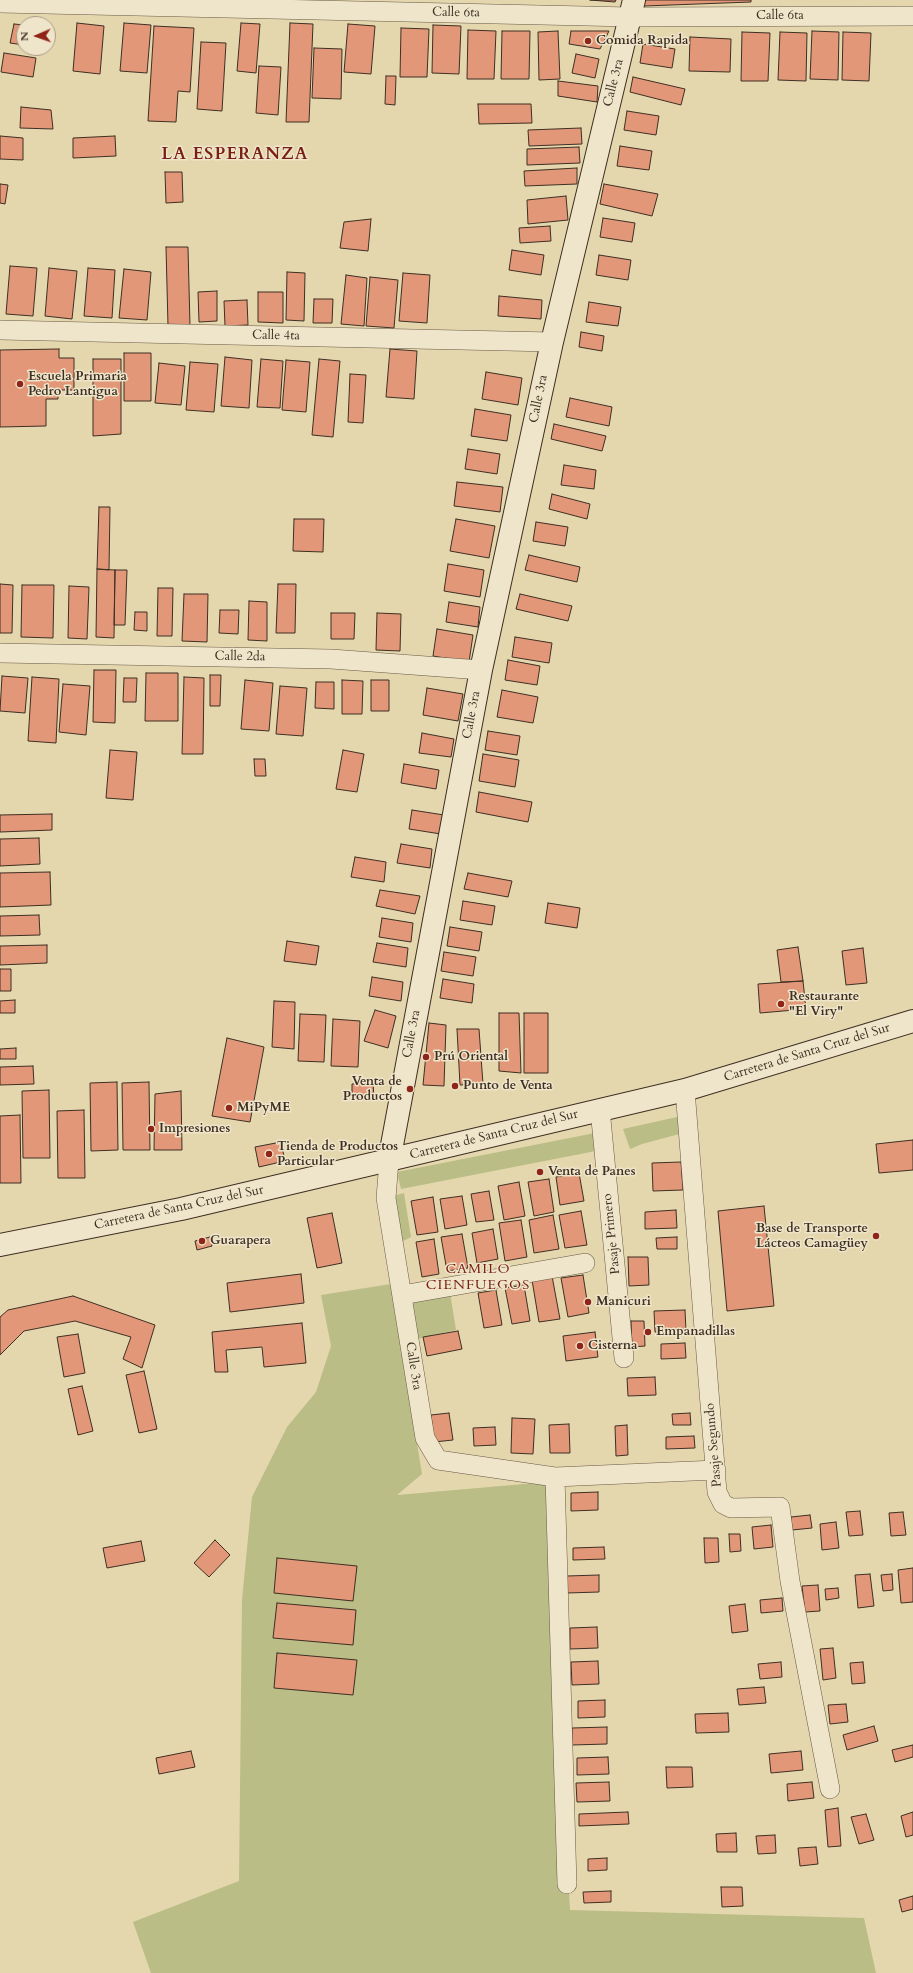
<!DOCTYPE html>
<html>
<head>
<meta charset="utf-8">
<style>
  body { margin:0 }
  #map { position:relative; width:913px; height:1973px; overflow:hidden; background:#e5d7ad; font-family:Cardo,serif }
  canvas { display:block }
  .north { position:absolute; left:16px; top:16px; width:40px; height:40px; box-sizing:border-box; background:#eee5ca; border:1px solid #a89c87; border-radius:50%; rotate:268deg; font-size:11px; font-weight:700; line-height:16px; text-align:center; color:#3e2f23 }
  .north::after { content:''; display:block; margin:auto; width:14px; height:18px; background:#8f2418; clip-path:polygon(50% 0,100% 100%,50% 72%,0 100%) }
</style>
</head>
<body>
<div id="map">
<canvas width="913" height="1973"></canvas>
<div class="north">N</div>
</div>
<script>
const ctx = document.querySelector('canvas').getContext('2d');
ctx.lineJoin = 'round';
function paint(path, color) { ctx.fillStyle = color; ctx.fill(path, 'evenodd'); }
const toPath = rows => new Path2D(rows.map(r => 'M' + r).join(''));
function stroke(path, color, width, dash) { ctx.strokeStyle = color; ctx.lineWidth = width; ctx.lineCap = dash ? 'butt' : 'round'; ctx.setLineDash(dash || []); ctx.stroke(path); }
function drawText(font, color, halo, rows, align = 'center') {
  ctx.font = font + ' Cardo,serif'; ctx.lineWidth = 3; ctx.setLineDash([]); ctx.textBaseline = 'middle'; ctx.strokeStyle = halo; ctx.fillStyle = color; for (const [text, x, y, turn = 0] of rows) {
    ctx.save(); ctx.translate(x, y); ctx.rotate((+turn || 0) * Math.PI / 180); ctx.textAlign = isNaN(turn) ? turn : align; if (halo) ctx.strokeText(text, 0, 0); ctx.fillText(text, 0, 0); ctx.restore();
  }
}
const green = toPath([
  [677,1117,683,1133,642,1144,630,1149,623,1129],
  [600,1132,601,1150,401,1189,397,1172],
  [404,1193,411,1237,394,1246,386,1198],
  [391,1284,422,1474,397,1495,547,1482,570,1910,864,1918,876,1973,151,1973,133,1922,239,1881,242,1600,252,1497,287,1427,316,1392,331,1346,321,1295],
  [449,1286,456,1330,409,1341,402,1295]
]);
const building = toPath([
  [590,0,616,0,615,2,590,0],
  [645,0,751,0,751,2,644,6,645,0],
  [77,23,104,26,100,74,73,71,77,23],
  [124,23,151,25,147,73,120,71,124,23],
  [241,23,260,24,256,73,237,71,241,23],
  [290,23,313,24,309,122,286,122,290,23],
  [14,24,24,25,24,45,10,43,14,24],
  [348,24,375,26,371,74,344,72,348,24],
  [433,25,461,26,459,74,432,73,433,25],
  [154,26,194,28,190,92,178,91,176,122,148,121,154,26],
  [401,28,429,29,427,77,400,77,401,28],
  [468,30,496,31,494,79,467,79,468,30],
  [502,31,530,31,529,79,501,79,502,31],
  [558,31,560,79,539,80,538,32,558,31],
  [571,31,609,31,600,49,569,44,571,31],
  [812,31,839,32,838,80,810,79,812,31],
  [742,32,770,33,768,81,741,81,742,32],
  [780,32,807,33,806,81,778,80,780,32],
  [843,32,871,33,869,81,842,80,843,32],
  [690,37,731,39,730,72,689,71,690,37],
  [201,42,226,43,222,111,197,109,201,42],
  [643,44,675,49,672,68,640,63,643,44],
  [314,48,342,49,341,99,312,98,314,48],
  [4,53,36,58,33,77,1,72,4,53],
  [576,54,599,59,595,78,572,73,576,54],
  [259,66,281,67,278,115,256,113,259,66],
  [386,76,396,76,395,105,385,104,386,76],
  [633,77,685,89,681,105,630,92,633,77],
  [558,81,598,86,597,102,558,96,558,81],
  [478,104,531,104,532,123,479,124,478,104],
  [21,107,51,110,53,129,20,128,21,107],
  [627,111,659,116,656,135,624,130,627,111],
  [581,128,582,144,529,146,528,130,581,128],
  [0,136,23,138,23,160,0,159,0,136],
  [115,136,116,156,73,158,73,138,115,136],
  [620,146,652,151,649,170,617,166,620,146],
  [579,147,580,163,527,165,527,149,579,147],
  [577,168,577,184,525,186,524,171,577,168],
  [165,172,182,172,183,202,166,203,165,172],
  [0,184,8,185,5,204,0,203,0,184],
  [604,184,658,194,652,216,600,204,604,184],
  [566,196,568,220,528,224,527,200,566,196],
  [603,218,635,223,632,242,600,237,603,218],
  [371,219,368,251,340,248,344,222,371,219],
  [550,226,551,241,520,243,519,228,550,226],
  [166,247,188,247,190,326,168,326,166,247],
  [512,250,544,255,541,275,509,270,512,250],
  [599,255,631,260,628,280,596,275,599,255],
  [10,266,37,268,33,316,6,314,10,266],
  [49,268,77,271,72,319,45,316,49,268],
  [88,268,115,270,112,318,84,316,88,268],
  [124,269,151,272,147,320,119,318,124,269],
  [287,272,305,273,304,321,286,320,287,272],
  [403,273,430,275,427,323,399,321,403,273],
  [346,275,367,278,364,326,341,324,346,275],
  [370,277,398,280,394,328,366,326,370,277],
  [217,291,217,321,199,322,198,292,217,291],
  [258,292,283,292,283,323,258,322,258,292],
  [499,296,542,300,541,319,498,316,499,296],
  [314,299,333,299,332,323,313,323,314,299],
  [247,300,248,325,225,326,224,301,247,300],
  [589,302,621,307,618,326,586,322,589,302],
  [581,332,604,336,602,351,579,347,581,332],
  [59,349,59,358,74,358,74,390,58,390,58,399,46,399,46,426,0,427,0,350,59,349],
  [390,349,417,351,414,399,386,397,390,349],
  [124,353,151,353,151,401,124,401,124,353],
  [225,357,252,360,249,408,221,406,225,357],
  [93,359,121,359,121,434,93,436,93,359],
  [261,359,283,361,280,408,257,407,261,359],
  [319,359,340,361,333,437,312,435,319,359],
  [286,360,310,362,306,412,282,410,286,360],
  [190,362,218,364,214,412,186,410,190,362],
  [159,363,185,366,181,405,155,403,159,363],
  [486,372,522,378,518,405,482,399,486,372],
  [350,374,366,375,363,423,348,422,350,374],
  [570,398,612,407,609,426,566,417,570,398],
  [475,409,511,415,507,441,471,436,475,409],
  [554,424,606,436,602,451,551,439,554,424],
  [468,449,500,454,497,474,465,469,468,449],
  [564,465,596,470,594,489,561,485,564,465],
  [457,482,503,487,500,512,454,506,457,482],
  [552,494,590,504,587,519,549,509,552,494],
  [99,507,110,507,109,570,97,569,99,507],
  [294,519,324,519,323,552,293,551,294,519],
  [456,519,495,526,489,558,450,551,456,519],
  [536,522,568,527,565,546,533,541,536,522],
  [529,555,580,567,577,582,525,570,529,555],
  [448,564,484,570,480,597,444,591,448,564],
  [97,569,115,570,114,638,96,637,97,569],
  [115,570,127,570,125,625,114,625,115,570],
  [0,584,13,585,12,633,0,633,0,584],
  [278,584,296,584,295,633,276,633,278,584],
  [22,585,54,585,53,638,21,637,22,585],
  [69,586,89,587,87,639,68,638,69,586],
  [158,588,173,588,172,636,157,636,158,588],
  [184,594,208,594,207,642,182,641,184,594],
  [520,594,572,606,568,621,516,609,520,594],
  [249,601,267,602,267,641,248,640,249,601],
  [449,602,480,607,478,627,446,622,449,602],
  [220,610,239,610,238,634,219,633,220,610],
  [135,612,147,612,147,631,134,630,135,612],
  [331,613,355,613,354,639,331,639,331,613],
  [377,613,401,614,400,651,376,650,377,613],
  [437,629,473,635,469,662,433,656,437,629],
  [515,637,552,643,549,663,512,657,515,637],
  [508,660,540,666,537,685,505,680,508,660],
  [94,670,116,670,115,723,93,722,94,670],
  [146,673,178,673,178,721,145,721,146,673],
  [210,675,221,675,220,706,210,706,210,675],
  [2,676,28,678,25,713,0,711,2,676],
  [32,677,59,679,56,743,28,741,32,677],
  [184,677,204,678,203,754,182,754,184,677],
  [124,678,137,678,136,702,123,702,124,678],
  [245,680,273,683,269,731,241,729,245,680],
  [342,680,363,681,362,714,342,714,342,680],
  [371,680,389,680,389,711,371,711,371,680],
  [316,682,334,682,334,709,315,708,316,682],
  [63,684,90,686,86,735,59,732,63,684],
  [280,686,307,688,303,736,276,734,280,686],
  [427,688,463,694,458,721,423,715,427,688],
  [502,690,538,697,533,723,497,717,502,690],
  [488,731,520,736,517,755,485,750,488,731],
  [422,733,454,739,451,757,419,753,422,733],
  [110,750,137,752,133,800,106,798,110,750],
  [343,750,364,754,357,792,336,789,343,750],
  [483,754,519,760,515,787,479,781,483,754],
  [254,759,265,759,266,776,255,776,254,759],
  [404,764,439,770,436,789,401,783,404,764],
  [479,792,532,802,528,822,476,812,479,792],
  [412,810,444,815,441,834,409,829,412,810],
  [52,814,52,830,0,832,0,815,52,814],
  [39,838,40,864,0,866,0,839,39,838],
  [401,844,432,849,430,868,397,863,401,844],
  [355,857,386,862,384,882,351,877,355,857],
  [50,872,51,905,0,907,0,873,50,872],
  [468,873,512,881,508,897,464,889,468,873],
  [380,890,420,896,415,914,376,906,380,890],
  [463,901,495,906,492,925,460,920,463,901],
  [548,903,580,908,577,928,545,923,548,903],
  [39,915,40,935,0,936,0,916,39,915],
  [382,918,413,923,411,942,379,937,382,918],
  [450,927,482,932,479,951,447,946,450,927],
  [287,941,319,946,316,965,284,961,287,941],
  [377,943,408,948,406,967,373,962,377,943],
  [47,945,47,963,0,965,0,946,47,945],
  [798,947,803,981,781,982,777,950,798,947],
  [863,948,867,983,846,985,842,951,863,948],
  [444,952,476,957,473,976,441,971,444,952],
  [0,969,11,969,11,991,0,991,0,969],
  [372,977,403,982,401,1001,369,996,372,977],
  [443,979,474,984,472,1003,440,998,443,979],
  [803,981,806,1009,760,1013,758,984,803,981],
  [15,1000,15,1013,0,1013,0,1001,15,1000],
  [274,1001,295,1002,294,1049,272,1047,274,1001],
  [375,1010,396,1016,388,1048,364,1041,375,1010],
  [499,1013,519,1013,521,1073,499,1071,499,1013],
  [524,1013,548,1013,548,1073,524,1073,524,1013],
  [300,1014,326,1015,324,1062,298,1061,300,1014],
  [333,1019,360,1021,358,1067,331,1066,333,1019],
  [429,1023,446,1025,444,1086,423,1085,429,1023],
  [457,1029,479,1029,483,1084,460,1085,457,1029],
  [227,1038,264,1047,250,1122,212,1116,227,1038],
  [16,1048,16,1059,0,1059,0,1049,16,1048],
  [33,1066,34,1084,0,1085,0,1067,33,1066],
  [117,1082,118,1150,91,1151,90,1083,117,1082],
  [149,1082,150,1150,123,1150,122,1083,149,1082],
  [373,1082,374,1099,352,1099,352,1084,373,1082],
  [49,1090,50,1158,23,1158,22,1091,49,1090],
  [181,1091,182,1150,154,1150,155,1094,181,1091],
  [84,1110,85,1178,58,1178,57,1111,84,1110],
  [20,1115,21,1183,0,1183,0,1116,20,1115],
  [913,1140,913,1170,879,1173,876,1144,913,1140],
  [281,1142,285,1161,259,1167,255,1147,281,1142],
  [681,1162,683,1190,653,1191,652,1163,681,1162],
  [579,1173,584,1201,560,1205,556,1177,579,1173],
  [549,1179,554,1212,534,1216,528,1182,549,1179],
  [519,1182,525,1216,504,1220,498,1186,519,1182],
  [489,1191,494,1220,476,1222,471,1194,489,1191],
  [462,1196,467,1225,445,1229,440,1199,462,1196],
  [433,1197,438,1232,417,1235,411,1201,433,1197],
  [764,1206,774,1306,727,1311,718,1211,764,1206],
  [676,1210,677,1228,645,1229,645,1212,676,1210],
  [581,1211,587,1245,565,1248,559,1215,581,1211],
  [332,1213,342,1263,317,1268,307,1218,332,1213],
  [553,1215,559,1249,534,1253,529,1220,553,1215],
  [521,1220,527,1257,505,1261,499,1223,521,1220],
  [493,1229,498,1259,477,1263,472,1233,493,1229],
  [462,1234,468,1268,447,1271,441,1237,462,1234],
  [210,1237,212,1246,197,1250,195,1241,210,1237],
  [677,1237,677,1249,657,1249,656,1238,677,1237],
  [434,1239,439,1274,422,1277,416,1242,434,1239],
  [628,1257,648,1257,649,1285,629,1286,628,1257],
  [301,1274,304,1303,230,1312,227,1283,301,1274],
  [583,1275,589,1313,568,1317,561,1278,583,1275],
  [552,1276,560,1319,539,1322,532,1280,552,1276],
  [524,1285,530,1321,512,1324,505,1288,524,1285],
  [496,1290,502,1325,484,1328,478,1293,496,1290],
  [73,1296,155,1325,142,1368,123,1359,131,1337,75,1321,24,1331,0,1355,0,1317,8,1310,73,1296],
  [685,1310,686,1331,655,1332,654,1311,685,1310],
  [631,1321,644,1321,645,1346,632,1347,631,1321],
  [302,1323,306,1363,264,1367,262,1347,226,1350,228,1372,215,1372,212,1332,302,1323],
  [458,1331,462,1349,427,1356,423,1337,458,1331],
  [595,1332,598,1357,566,1361,563,1336,595,1332],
  [78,1334,85,1373,64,1377,57,1337,78,1334],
  [685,1343,686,1358,661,1359,661,1344,685,1343],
  [144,1371,157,1429,139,1433,126,1375,144,1371],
  [655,1377,656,1395,628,1396,627,1378,655,1377],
  [82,1386,93,1431,78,1435,68,1389,82,1386],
  [449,1413,453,1440,434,1442,431,1415,449,1413],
  [690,1413,691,1425,673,1425,672,1414,690,1413],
  [512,1418,535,1419,533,1454,511,1453,512,1418],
  [569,1424,570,1453,550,1453,549,1425,569,1424],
  [627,1425,628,1455,616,1456,615,1426,627,1425],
  [495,1427,496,1445,474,1446,473,1428,495,1427],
  [694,1436,695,1448,666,1449,666,1437,694,1436],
  [598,1492,598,1510,571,1511,571,1493,598,1492],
  [860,1511,863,1535,849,1536,846,1512,860,1511],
  [903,1512,906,1535,891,1536,889,1513,903,1512],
  [810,1515,812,1528,792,1530,791,1517,810,1515],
  [836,1522,839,1548,822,1550,820,1524,836,1522],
  [771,1525,773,1547,754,1549,752,1527,771,1525],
  [729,1534,740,1534,741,1551,730,1552,729,1534],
  [704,1538,718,1538,719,1562,705,1563,704,1538],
  [215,1540,230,1555,209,1577,194,1563,215,1540],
  [141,1541,145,1561,107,1568,103,1548,141,1541],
  [604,1547,605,1559,573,1560,573,1548,604,1547],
  [277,1558,357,1566,353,1601,274,1593,277,1558],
  [913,1568,913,1602,901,1603,898,1570,913,1568],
  [870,1574,874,1606,858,1608,855,1575,870,1574],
  [892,1574,893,1590,883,1591,881,1575,892,1574],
  [599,1575,599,1592,567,1593,567,1576,599,1575],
  [818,1585,820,1611,805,1612,802,1586,818,1585],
  [838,1588,839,1598,826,1600,825,1589,838,1588],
  [782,1598,783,1611,761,1613,760,1600,782,1598],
  [277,1603,356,1610,353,1645,273,1638,277,1603],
  [745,1604,748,1631,732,1633,729,1606,745,1604],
  [597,1627,598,1648,570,1649,570,1628,597,1627],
  [833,1648,836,1678,823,1680,820,1649,833,1648],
  [277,1653,357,1660,353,1695,274,1688,277,1653],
  [598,1661,599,1684,572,1685,571,1662,598,1661],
  [781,1662,782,1677,760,1679,758,1664,781,1662],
  [863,1662,865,1683,852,1684,850,1663,863,1662],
  [764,1687,766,1703,739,1705,737,1689,764,1687],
  [605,1700,605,1717,578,1718,578,1701,605,1700],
  [846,1704,848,1722,830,1724,828,1705,846,1704],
  [728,1713,729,1732,696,1733,695,1714,728,1713],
  [874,1726,878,1741,847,1750,843,1735,874,1726],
  [607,1727,607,1744,572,1745,572,1728,607,1727],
  [913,1745,913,1757,895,1762,892,1750,913,1745],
  [191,1751,195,1767,159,1774,156,1758,191,1751],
  [801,1751,803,1770,771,1773,769,1754,801,1751],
  [608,1757,609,1774,577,1775,577,1758,608,1757],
  [666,1767,692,1767,693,1787,667,1788,666,1767],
  [609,1782,610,1801,577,1802,576,1783,609,1782],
  [812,1782,814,1798,788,1801,787,1784,812,1782],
  [838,1808,841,1846,828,1847,825,1810,838,1808],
  [628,1812,629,1824,579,1826,579,1814,628,1812],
  [913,1812,913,1835,906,1837,901,1816,913,1812],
  [866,1814,874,1840,859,1844,851,1817,866,1814],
  [736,1833,737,1852,717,1852,716,1834,736,1833],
  [775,1835,776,1853,758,1854,756,1836,775,1835],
  [816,1847,818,1864,800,1866,798,1848,816,1847],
  [607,1858,607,1870,588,1871,588,1859,607,1858],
  [721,1887,742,1887,743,1906,722,1907,721,1887],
  [611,1891,611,1902,584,1903,583,1892,611,1891],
  [913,1896,913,1909,902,1912,899,1900,913,1896]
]);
const street = toPath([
  [0,3,631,17,913,16],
  [0,330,552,342],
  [0,653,331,659,481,670],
  [685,1090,717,1492,723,1504,731,1508,780,1507,790,1581,830,1789],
  [600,1109,624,1358],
  [389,1161,386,1198,425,1438,438,1460,555,1477,716,1470],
  [402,1295,585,1263],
  [555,1477,567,1884]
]);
const secondary = toPath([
  [389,1161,481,670,552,342,634,0],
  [0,1245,181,1209,685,1090,913,1021]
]);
const markers = [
  [588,41,4,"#8f2418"],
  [20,384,4,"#8f2418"],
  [781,1004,4,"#8f2418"],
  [426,1057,4,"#8f2418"],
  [455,1086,4,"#8f2418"],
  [410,1089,4,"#8f2418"],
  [229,1108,4,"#8f2418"],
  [151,1129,4,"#8f2418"],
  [269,1154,4,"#8f2418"],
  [540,1172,4,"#8f2418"],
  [876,1236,4,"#8f2418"],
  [202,1241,4,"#8f2418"],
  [588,1302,4,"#8f2418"],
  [648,1332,4,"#8f2418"],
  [580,1346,4,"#8f2418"]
];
const streetNames = [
  ["Calle 6ta",456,13,1],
  ["Calle 6ta",780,16],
  ["Calle 3ra",614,83,-76],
  ["Calle 4ta",276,336,1],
  ["Calle 3ra",539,399,-78],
  ["Calle 2da",240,657,1],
  ["Calle 3ra",472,715,-79],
  ["Calle 3ra",412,1034,-79],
  ["Carretera de Santa Cruz del Sur",807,1053,-17],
  ["Carretera de Santa Cruz del Sur",494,1135,-14],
  ["Carretera de Santa Cruz del Sur",179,1208,-12],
  ["Pasaje Primero",612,1234,-96],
  ["Calle 3ra",413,1366,81],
  ["Pasaje Segundo",714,1445,-95]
];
const poiNames = [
  ["Comida Rapida",596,41],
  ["Escuela Primaria",28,377],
  ["Pedro Lantigua",28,392],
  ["Restaurante",789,997],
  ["\"El Viry\"",789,1012],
  ["Prú Oriental",434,1057],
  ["Venta de",402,1082,"right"],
  ["Productos",402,1097,"right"],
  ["Punto de Venta",463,1086],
  ["MiPyME",237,1108],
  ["Impresiones",159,1129],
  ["Tienda de Productos",277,1147],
  ["Particular",277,1162],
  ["Venta de Panes",548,1172],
  ["Base de Transporte",868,1229,"right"],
  ["Lácteos Camagüey",868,1244,"right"],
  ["Guarapera",210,1241],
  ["Manicuri",596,1302],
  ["Empanadillas",656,1332],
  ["Cisterna",588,1346]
];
const neighbourhoodNames = [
  ["CAMILO",478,1270],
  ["CIENFUEGOS",478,1286]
];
const districtNames = [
  ["LA ESPERANZA",235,155]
];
paint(green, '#babd86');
paint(building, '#e19778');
stroke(building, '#3e2f23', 1);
stroke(street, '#685946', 20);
stroke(secondary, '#3e2f23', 24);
stroke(street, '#eee5ca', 19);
stroke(secondary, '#eee5ca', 22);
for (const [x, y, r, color] of markers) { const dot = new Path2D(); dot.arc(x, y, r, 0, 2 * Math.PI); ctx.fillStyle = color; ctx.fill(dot); stroke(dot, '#eee5ca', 1.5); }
drawText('13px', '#3e2f23', '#eee5ca', streetNames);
drawText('bold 13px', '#3e2f23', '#eee5ca', poiNames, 'left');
ctx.letterSpacing = '1px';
drawText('14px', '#7a1f14', '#eee5ca', neighbourhoodNames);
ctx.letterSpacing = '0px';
ctx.letterSpacing = '1px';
drawText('bold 17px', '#7a1f14', '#eee5ca', districtNames);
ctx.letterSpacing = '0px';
</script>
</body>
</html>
